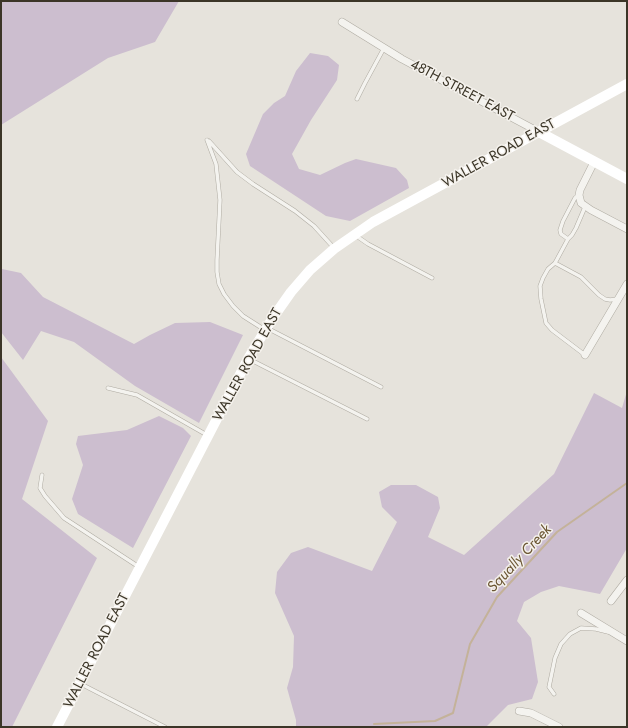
<!DOCTYPE html>
<html>
<head>
<meta charset="utf-8">
<style>
  body { margin:0 }
  #map { position:relative; width:628px; height:728px; overflow:hidden; background:#e6e3dc; font-family:Jost,sans-serif }
  canvas { display:block }
  .frame { position:absolute; inset:0; border:2px solid #3b3527; pointer-events:none }
</style>
</head>
<body>
<div id="map">
<canvas width="628" height="728"></canvas>
<div class="frame"></div>
</div>
<script>
const ctx = document.querySelector('canvas').getContext('2d');
ctx.lineJoin = 'round';
function paint(path, color) { ctx.fillStyle = color; ctx.fill(path, 'evenodd'); }
const toPath = rows => new Path2D(rows.map(r => 'M' + r).join(''));
function stroke(path, color, width, dash) { ctx.strokeStyle = color; ctx.lineWidth = width; ctx.lineCap = dash ? 'butt' : 'round'; ctx.setLineDash(dash || []); ctx.stroke(path); }
function drawText(font, color, halo, rows, align = 'center') {
  ctx.font = font + ' Jost,sans-serif'; ctx.lineWidth = 3; ctx.setLineDash([]); ctx.textBaseline = 'middle'; ctx.strokeStyle = halo; ctx.fillStyle = color; for (const [text, x, y, turn = 0] of rows) {
    ctx.save(); ctx.translate(x, y); ctx.rotate((+turn || 0) * Math.PI / 180); ctx.textAlign = isNaN(turn) ? turn : align; if (halo) ctx.strokeText(text, 0, 0); ctx.fillText(text, 0, 0); ctx.restore();
  }
}
const green = toPath([
  [1,1,179,1,155,42,108,58,1,125],
  [310,53,328,56,339,65,337,80,311,120,292,154,299,169,320,175,345,163,356,159,396,168,407,180,409,188,350,221,326,216,250,166,246,154,263,114,274,103,285,96,296,71],
  [2,269,21,273,43,297,134,344,150,335,175,323,210,322,243,335,199,423,135,386,74,342,41,331,23,360,1,332,1,271],
  [1,357,48,421,22,499,97,558,12,727,1,727],
  [627,391,627,548,600,594,559,586,541,592,524,602,517,621,531,638,538,682,532,699,508,705,486,727,296,727,296,720,287,688,293,667,294,636,275,593,277,572,291,553,308,547,372,571,397,522,382,507,379,492,391,485,416,485,438,497,440,508,428,537,464,555,554,474,594,393,622,408],
  [159,416,183,428,191,436,133,548,78,514,72,499,83,465,76,444,78,436,127,430]
]);
const stream = toPath([
  [374,724,435,721,453,713,470,644,497,597,557,532,627,483]
]);
const lane = toPath([
  [357,99,365,83,384,48],
  [207,140,216,164,220,200,217,260,217,272,219,284,224,294,233,306,243,316,265,330],
  [209,141,237,172,253,184,295,211,314,226,334,248],
  [579,195,575,198,563,221,560,230,561,234,568,239,572,235,576,228,585,207],
  [355,235,368,244,432,278],
  [568,239,555,263,548,269,543,278,540,286,541,299,546,323,552,330,585,355],
  [555,263,581,277,599,295,605,299,610,300,618,299],
  [267,328,381,387],
  [249,359,367,419],
  [108,388,137,395,207,435],
  [42,475,40,488,45,496,64,518,139,567],
  [81,684,165,727],
  [554,694,549,687,555,658,561,644,570,634,581,628,596,629,608,632]
]);
const street = toPath([
  [342,22,402,59,539,132],
  [594,162,580,190,579,195,581,203,591,210,627,229],
  [585,355,627,284],
  [611,601,627,580],
  [581,613,627,641],
  [519,711,531,713,559,727]
]);
const secondary = toPath([
  [539,132,627,179],
  [57,727,249,357,272,319,291,292,310,270,334,249,373,222,627,84]
]);
const streetNames = [
  ["48TH STREET EAST",462,91,28],
  ["WALLER ROAD EAST",499,154,-29],
  ["WALLER ROAD EAST",248,365,-61],
  ["WALLER ROAD EAST",97,651,-63]
];
const waterNames = [
  ["Squally Creek",520,559,-47]
];
paint(green, '#ccbecf');
stroke(stream, '#c4b299', 2);
stroke(lane, '#afaba2', 4.5);
stroke(street, '#afaba2', 8);
stroke(lane, '#f4f3ef', 3.5);
stroke(street, '#f4f3ef', 7);
stroke(secondary, '#fff', 10);
drawText('14px', '#3b3527', '#f4f1ec', streetNames);
drawText('italic 15px', '#6c5734', '#f4f1ec', waterNames);
</script>
</body>
</html>
